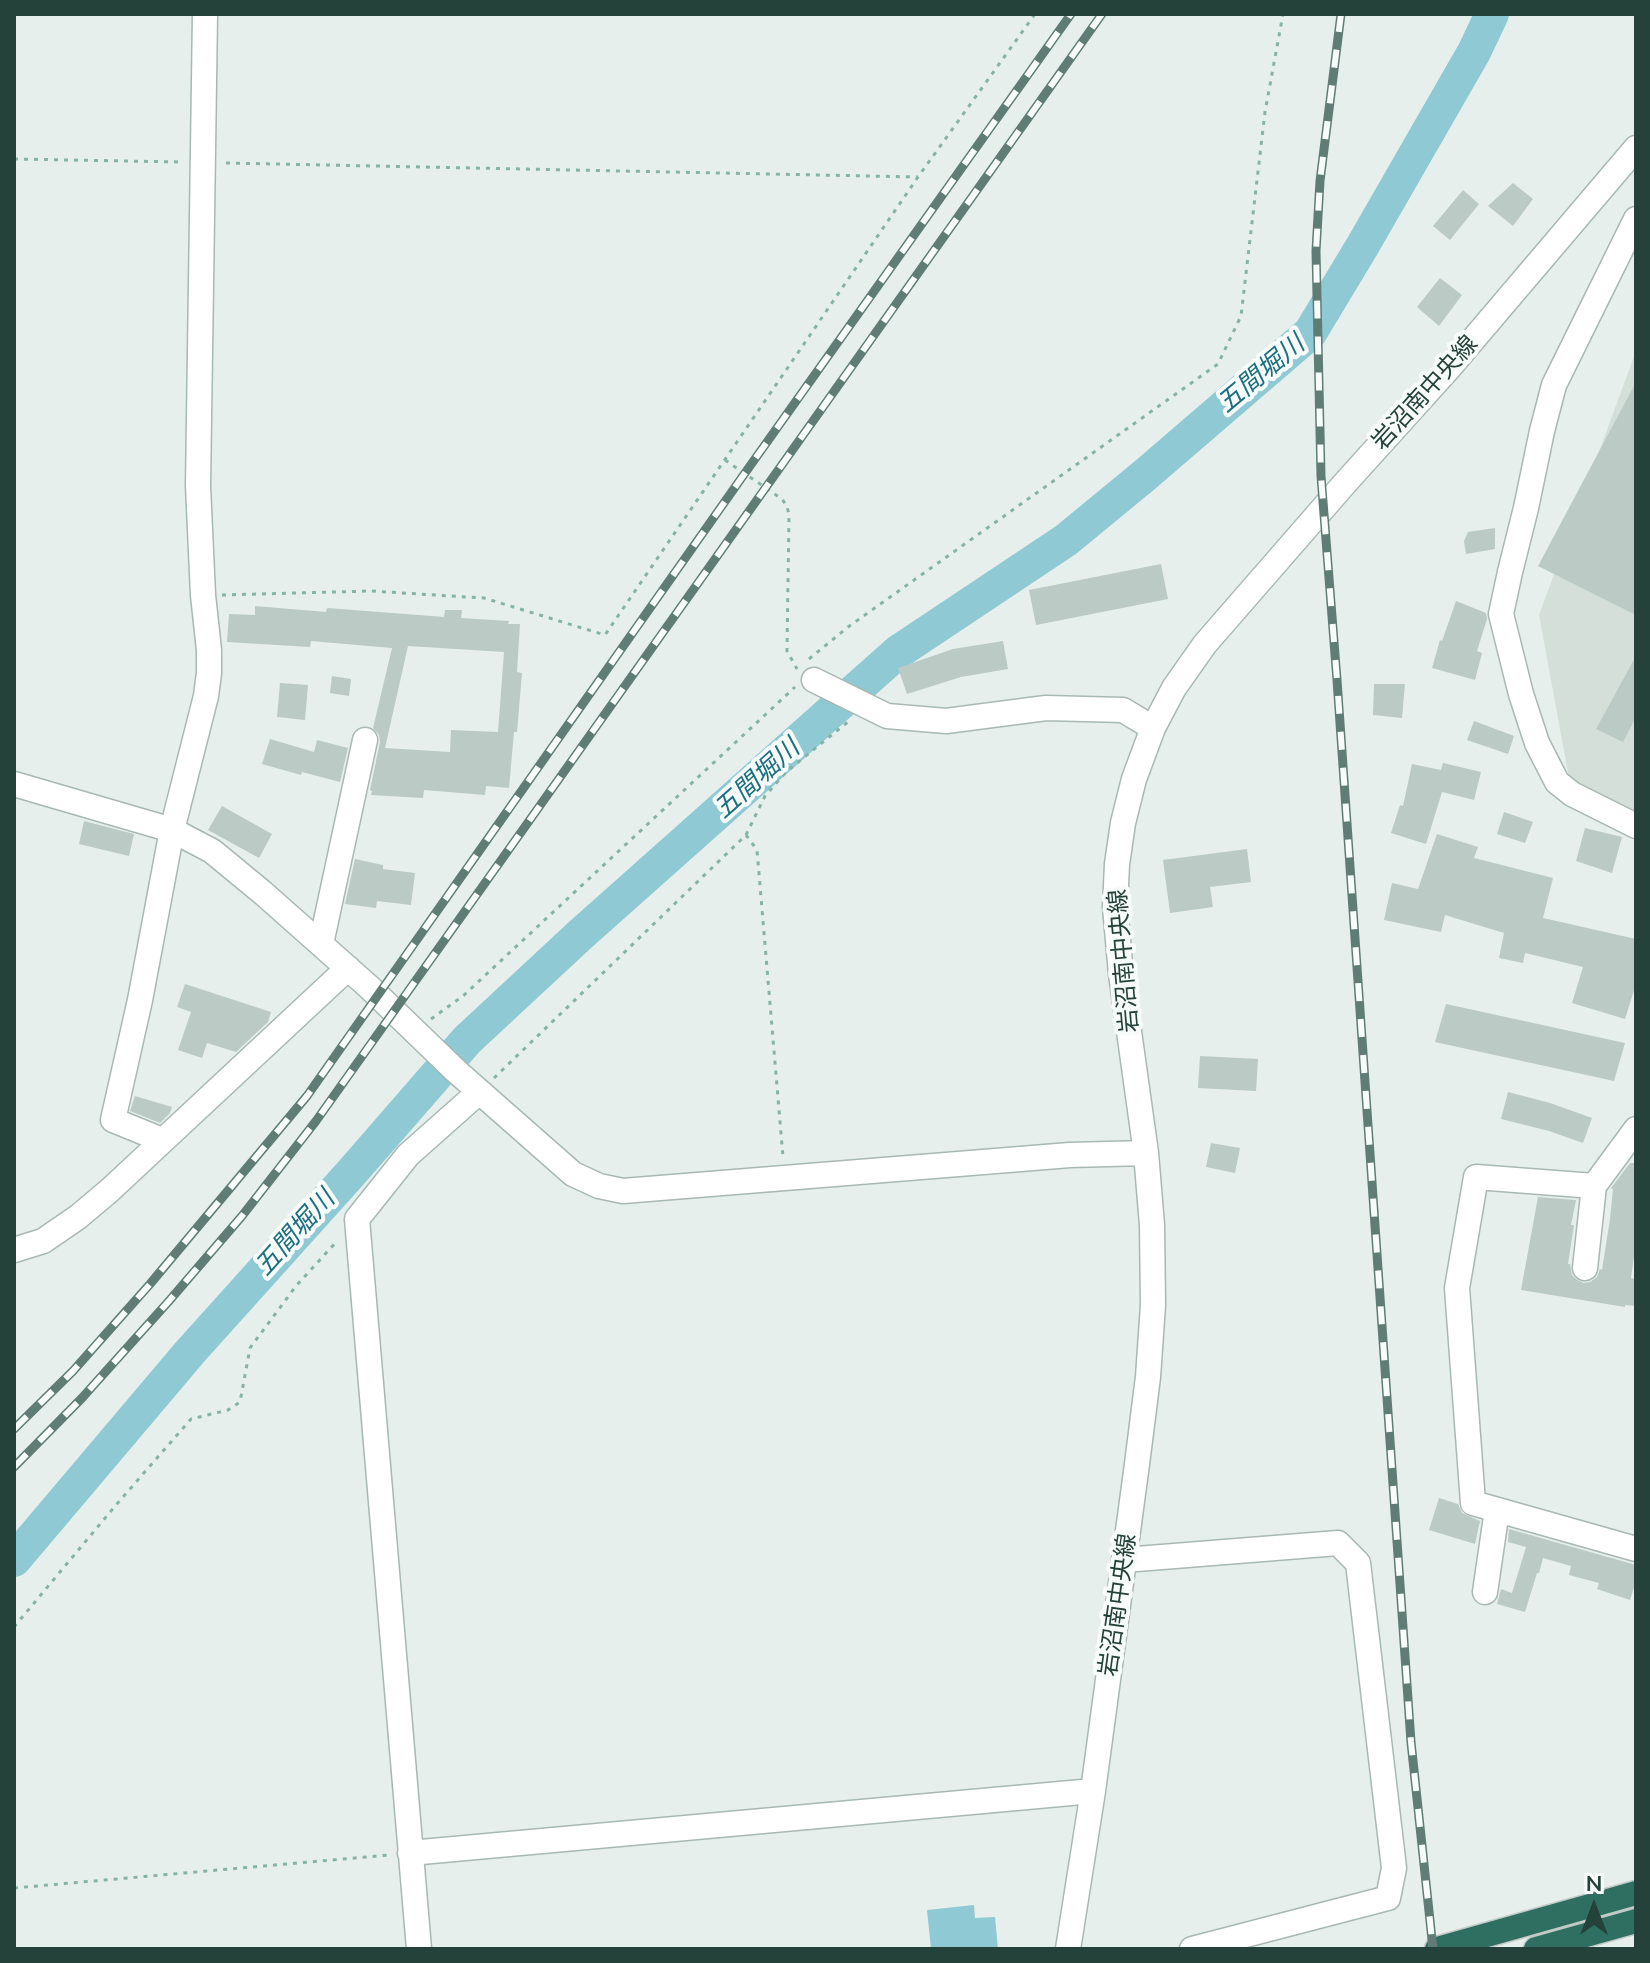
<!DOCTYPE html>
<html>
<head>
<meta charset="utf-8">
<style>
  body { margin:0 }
  #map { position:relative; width:1650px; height:1963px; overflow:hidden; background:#e6efeb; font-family:Mulish,sans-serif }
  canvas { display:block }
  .frame { position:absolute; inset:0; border:16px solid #24423a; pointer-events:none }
  .north { position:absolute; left:1554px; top:1867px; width:80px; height:80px; -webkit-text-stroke:6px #f7fbf9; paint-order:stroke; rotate:0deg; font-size:22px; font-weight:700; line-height:32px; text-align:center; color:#24423a }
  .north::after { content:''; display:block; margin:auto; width:28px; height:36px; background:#24423a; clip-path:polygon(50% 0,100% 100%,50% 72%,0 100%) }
</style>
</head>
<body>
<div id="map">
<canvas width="1650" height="1963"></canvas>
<div class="frame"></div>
<div class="north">N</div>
</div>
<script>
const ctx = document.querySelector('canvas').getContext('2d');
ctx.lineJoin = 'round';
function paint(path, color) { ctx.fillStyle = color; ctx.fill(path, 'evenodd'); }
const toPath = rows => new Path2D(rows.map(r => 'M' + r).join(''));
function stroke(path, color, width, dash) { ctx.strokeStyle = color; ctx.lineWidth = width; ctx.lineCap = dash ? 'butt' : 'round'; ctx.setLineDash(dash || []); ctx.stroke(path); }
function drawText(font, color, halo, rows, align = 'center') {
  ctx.font = font + ' Mulish,"Noto Sans JP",sans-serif'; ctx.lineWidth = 8; ctx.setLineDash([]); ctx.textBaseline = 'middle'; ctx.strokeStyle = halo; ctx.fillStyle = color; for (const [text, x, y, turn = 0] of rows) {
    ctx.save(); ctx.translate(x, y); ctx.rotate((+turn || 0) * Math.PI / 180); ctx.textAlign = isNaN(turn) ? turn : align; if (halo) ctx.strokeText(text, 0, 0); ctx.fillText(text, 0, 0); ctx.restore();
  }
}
const built = toPath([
  [1636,351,1636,811,1569,778,1539,615]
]);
const water = toPath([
  [974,1905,975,1918,995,1917,998,1949,931,1949,927,1910]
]);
const river = toPath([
  [14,1560,190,1352,352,1172,467,1040,580,935,898,652,1066,540,1145,475,1310,333,1363,245,1474,52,1492,14]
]);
const building = toPath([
  [1513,183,1533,199,1513,226,1488,206],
  [1463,190,1479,204,1450,240,1433,226],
  [1440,278,1462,295,1439,326,1417,307],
  [1636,382,1636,615,1538,566],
  [1495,528,1495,549,1466,554,1464,541,1468,532],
  [1161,564,1168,599,1036,625,1029,590],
  [1456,601,1486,613,1487,619,1477,651,1482,653,1475,680,1432,668,1440,640,1442,641],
  [255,606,326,612,327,608,444,617,445,610,462,610,461,618,509,621,508,624,520,624,517,672,522,673,517,732,514,732,509,788,486,786,485,795,424,790,423,798,371,795,372,791,370,790,380,742,379,735,373,728,392,648,311,641,310,647,227,642,229,614,255,615],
  [408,646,504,652,498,732,451,730,450,752,385,748],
  [1003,641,1008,669,961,677,907,694,898,668,953,649],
  [1636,656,1636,717,1623,742,1596,729],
  [332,676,351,679,349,696,330,693],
  [280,683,308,685,305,720,277,717],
  [1374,684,1405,684,1402,718,1373,715],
  [1474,721,1514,736,1508,754,1467,740],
  [270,739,314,752,317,740,348,748,340,782,302,772,301,775,262,764],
  [1443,763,1481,772,1474,800,1442,792,1426,844,1391,833,1400,805,1403,806,1412,764,1441,770],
  [222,806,272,834,259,858,208,830],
  [1504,812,1533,822,1525,843,1497,834],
  [84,821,134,834,129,856,79,844],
  [1585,828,1622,837,1612,873,1576,861],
  [1437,834,1478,847,1474,858,1553,878,1543,918,1636,939,1636,984,1625,1019,1572,1003,1583,967,1525,953,1523,963,1499,958,1504,933,1445,915,1441,932,1384,920,1392,883,1418,889],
  [1247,849,1251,882,1210,887,1213,907,1170,913,1163,860],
  [355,859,383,865,383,869,415,873,411,905,377,901,376,908,345,904],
  [185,984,271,1012,268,1022,236,1052,207,1043,202,1058,178,1050,191,1012,177,1007],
  [1446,1004,1625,1043,1614,1081,1435,1042],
  [1200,1056,1258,1059,1256,1091,1198,1088],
  [1508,1092,1550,1103,1592,1118,1583,1143,1549,1131,1501,1119],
  [135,1096,172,1107,170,1113,160,1123,130,1111],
  [1211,1143,1240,1148,1235,1173,1206,1167],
  [1630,1163,1636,1163,1636,1242,1631,1278,1636,1279,1636,1306,1625,1305,1625,1307,1521,1290,1538,1197,1576,1200,1571,1225,1574,1225,1568,1264,1570,1264,1572,1275,1577,1280,1584,1283,1590,1282,1597,1277,1600,1269,1602,1270,1610,1219,1613,1189,1611,1188],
  [1439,1498,1458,1504,1462,1513,1480,1521,1475,1544,1429,1530],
  [1509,1529,1636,1565,1636,1581,1630,1600,1597,1589,1599,1583,1569,1575,1571,1566,1543,1558,1539,1573,1537,1573,1525,1612,1497,1604,1501,1589,1512,1593,1526,1547,1508,1542]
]);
const path = toPath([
  [14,159,182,162],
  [226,163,918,177],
  [725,460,782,499,787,506,789,515,787,651,797,669],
  [222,595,370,591,484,598,605,635,918,177,1035,14],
  [809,659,848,627,1218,364,1241,316,1265,112,1283,14],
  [746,835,765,796,786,772,849,721],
  [431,1019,463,996,795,687],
  [494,1078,746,835,757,850,783,1157],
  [14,1627,116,1505,191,1419,228,1410,240,1402,250,1348,296,1286,338,1240],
  [14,1888,389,1855]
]);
const minor = toPath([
  [1636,219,1554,385,1542,431,1526,508,1510,572,1501,614,1521,694,1537,743,1557,782,1572,794,1636,826],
  [814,680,887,716,946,721,1046,708,1123,710,1153,728],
  [14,784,172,830,212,851,263,893,369,987,456,1071,573,1174,599,1186,623,1191,1070,1155,1146,1153],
  [321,944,365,740],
  [1636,1129,1594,1186,1476,1177,1457,1288,1473,1503,1636,1549],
  [162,1140,113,1120,140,1000,172,830,206,696,209,673,209,650,203,595,198,486,205,14],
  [14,1250,43,1241,78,1217,110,1190,348,968],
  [1585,1268,1594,1186],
  [1124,1560,1338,1543,1358,1563,1394,1868,1388,1898,1192,1949],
  [1485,1592,1497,1510],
  [410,1853,1093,1791],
  [419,1949,357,1219,408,1155,479,1092],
  [1068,1949,1093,1791,1137,1464,1148,1377,1153,1305,1152,1225,1146,1153,1121,974,1115,907,1117,864,1123,823,1134,779,1153,728,1174,688,1205,644,1346,482,1449,368,1636,148]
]);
const highway = toPath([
  [1437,1949,1636,1893],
  [1536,1949,1636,1921]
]);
const rail = toPath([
  [1341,14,1320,181,1316,251,1321,476,1337,680,1411,1742,1433,1949],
  [14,1429,73,1371,150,1284,307,1096,745,473,1071,14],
  [14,1467,82,1398,169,1301,242,1216,316,1121,1102,14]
]);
const streetNames = [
  ["岩沼南中央線",1425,393,-48],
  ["岩沼南中央線",1124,961,-95],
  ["岩沼南中央線",1118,1605,-82]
];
const waterNames = [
  ["五間堀川",1261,374,-40],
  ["五間堀川",757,779,-42],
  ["五間堀川",295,1233,-48]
];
paint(built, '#d4dfda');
paint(water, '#8ec9d4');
stroke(river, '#8ec9d4', 34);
paint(building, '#bbcac4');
stroke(minor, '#a8b8b2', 27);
stroke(highway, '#c2cac8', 27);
stroke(path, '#86b3a5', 3, [4, 6]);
stroke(minor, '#fff', 24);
stroke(highway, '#2f6f62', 24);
stroke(rail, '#5f7d75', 9);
stroke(rail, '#f7fbf9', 6, [18]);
drawText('24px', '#24423a', '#f7fbf9', streetNames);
drawText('italic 26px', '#1c6f80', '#f7fbf9', waterNames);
</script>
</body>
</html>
